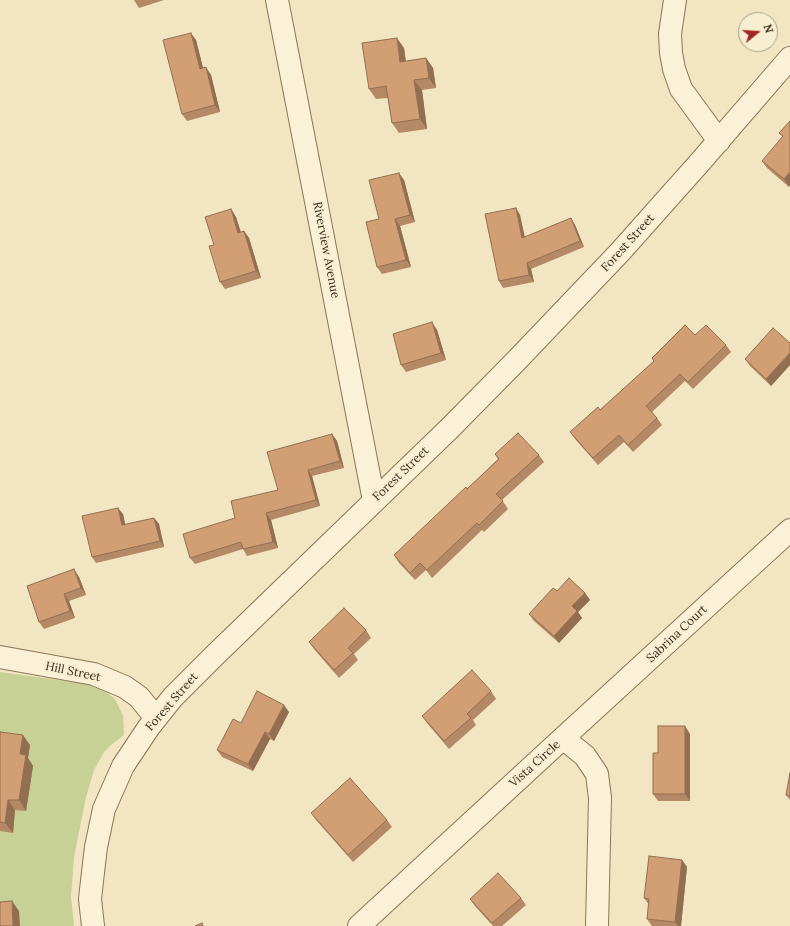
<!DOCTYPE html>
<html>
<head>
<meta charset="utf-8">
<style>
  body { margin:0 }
  #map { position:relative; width:790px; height:926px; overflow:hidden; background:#f1e5c2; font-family:Lora,serif }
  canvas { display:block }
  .north { position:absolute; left:738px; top:12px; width:40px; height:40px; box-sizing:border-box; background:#f8eed2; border:1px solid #aca08a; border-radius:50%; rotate:72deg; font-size:11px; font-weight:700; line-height:16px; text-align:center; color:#3b2c1d }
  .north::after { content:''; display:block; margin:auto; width:14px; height:18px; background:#a02723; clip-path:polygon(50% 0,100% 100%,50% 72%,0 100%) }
</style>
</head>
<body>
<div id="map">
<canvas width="790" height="926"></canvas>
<div class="north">N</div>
</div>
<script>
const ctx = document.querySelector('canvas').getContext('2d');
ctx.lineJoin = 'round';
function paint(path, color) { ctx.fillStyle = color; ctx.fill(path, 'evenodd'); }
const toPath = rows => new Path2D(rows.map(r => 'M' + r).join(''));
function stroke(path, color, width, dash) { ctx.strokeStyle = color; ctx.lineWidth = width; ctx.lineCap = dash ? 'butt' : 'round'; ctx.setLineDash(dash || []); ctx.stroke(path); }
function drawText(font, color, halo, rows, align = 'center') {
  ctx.font = font + ' Lora,serif'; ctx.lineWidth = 4; ctx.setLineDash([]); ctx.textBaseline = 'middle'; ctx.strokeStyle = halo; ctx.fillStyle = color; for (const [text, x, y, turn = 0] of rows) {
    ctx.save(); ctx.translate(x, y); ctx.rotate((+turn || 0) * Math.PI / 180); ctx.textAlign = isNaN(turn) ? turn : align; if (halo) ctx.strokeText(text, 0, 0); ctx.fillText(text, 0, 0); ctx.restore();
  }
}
const green = toPath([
  [0,672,86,684,105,691,115,699,123,716,124,735,111,745,104,752,94,770,86,797,74,857,71,897,74,926,0,926]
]);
const minor = toPath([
  [277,0,374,501],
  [675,0,670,34,671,53,674,69,681,89,719,141],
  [0,657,94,674,125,687,139,697,156,718],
  [563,738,790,530],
  [93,926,90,899,92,881,96,847,104,809,123,766,149,727,173,697,214,656,450,428,518,359,620,252,701,161,790,58],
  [359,926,563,738,585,756,597,774,600,798,597,926]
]);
const wall = toPath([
  [134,0,164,0,139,8],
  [196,40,203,68,211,75,220,112,187,121,182,114],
  [404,48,406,61,426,58,433,68,436,88,422,90,427,129,399,133,392,123,388,98,376,99,369,89],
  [790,121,789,187,767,168,762,161,783,137,779,133],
  [404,180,415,222,400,226,411,267,382,274,377,267,379,219],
  [516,208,520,215,525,237,571,218,575,225,584,247,531,269,534,282,503,288,499,281],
  [231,209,236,217,241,232,244,231,249,238,261,278,225,289,220,282,214,245],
  [437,330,446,360,406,372,401,365],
  [695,335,726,345,731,352,693,389,685,381,652,412,657,418,662,425,633,452,624,442,598,465,575,439,570,432,600,410,654,361,652,358],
  [790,343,790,365,771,386,750,366,745,359],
  [332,434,337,441,344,468,312,476,320,506,271,520,278,548,247,556,243,549,195,564,190,558,235,518,278,490],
  [495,454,539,455,544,462,502,500,508,509,484,532,482,530,432,578,426,570,415,580,399,563,394,555,467,489,498,459],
  [123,514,125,525,154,518,159,524,164,547,96,563,92,557],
  [79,577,86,595,69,601,75,618,44,629,39,622],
  [557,591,585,593,590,600,578,612,582,618,559,643,534,621,529,614],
  [366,630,371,638,354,654,358,660,339,678,314,649,309,642],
  [491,691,496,699,473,720,476,725,449,749,427,723,422,716],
  [289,712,274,741,270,739,253,771,222,757,217,750,241,723],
  [0,732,30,745,28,758,33,766,26,811,15,810,13,833,0,831],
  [690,734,690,801,658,801,653,794,658,753],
  [790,773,790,800,786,795],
  [311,813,387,820,392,827,353,862,316,820],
  [682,860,687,867,681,926,652,926,647,919,649,905,644,898],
  [521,898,526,905,502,926,493,926,475,906,470,899]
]);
const shadedWall = toPath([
  [191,33,196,40,205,76,200,69],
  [397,38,404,48,407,72,400,62],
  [426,58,433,68,436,88,429,78],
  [206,67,211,75,220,112,215,105],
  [414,80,422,90,427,129,420,119],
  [790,172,790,185,789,187,784,179],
  [399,173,404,180,415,222,410,215],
  [516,208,520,215,526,245,522,238],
  [231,209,236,217,243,240,238,233],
  [571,218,575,225,584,247,580,241],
  [395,219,400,226,411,267,406,260],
  [244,231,249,238,261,278,256,271],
  [527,263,531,269,534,282,529,275],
  [432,322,437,330,446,360,441,353],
  [790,353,790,365,771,386,766,379],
  [332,434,337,441,344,468,340,461],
  [308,470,312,476,320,506,316,500],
  [118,508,123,514,127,532,122,525],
  [266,513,271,520,278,548,273,542],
  [154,518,159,524,164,547,160,541],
  [74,569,79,577,86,595,81,588],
  [585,593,590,600,578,612,582,618,559,643,554,636,572,606],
  [64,594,69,601,75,618,70,611],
  [284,705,289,712,274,741,269,734],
  [685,726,690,734,690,801,685,794],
  [265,732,270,739,253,771,248,764],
  [23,735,30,745,28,758,33,766,26,811,19,800,20,754],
  [8,800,15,810,13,833,5,823],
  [682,860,687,867,681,926,678,926,675,922],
  [12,901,19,911,20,926,13,926]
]);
const building = toPath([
  [191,33,200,69,206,67,215,105,182,114,163,40,191,33],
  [397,38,400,62,426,58,429,78,414,80,420,119,392,123,386,86,369,89,362,43,397,38],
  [790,121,790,172,784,179,762,161,783,136,779,133,790,121],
  [399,173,410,215,395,219,406,260,377,267,366,222,379,219,369,180,399,173],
  [516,208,522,238,571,218,580,241,527,263,529,275,499,281,485,214,516,208],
  [231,209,238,233,244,231,256,271,220,282,209,246,214,245,205,217,231,209],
  [432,322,441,353,401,365,393,334,432,322],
  [685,325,695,335,706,325,726,345,688,382,680,374,646,406,657,418,628,445,619,435,593,458,570,432,598,407,600,410,654,361,652,358,685,325],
  [773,328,790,343,790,353,766,379,745,359,773,328],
  [518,433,539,455,496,494,503,501,479,525,477,523,427,570,420,563,410,573,394,555,466,487,467,489,499,459,495,454,518,433],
  [332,434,340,461,308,470,316,500,266,513,273,542,243,549,241,542,190,558,183,534,235,518,231,501,278,490,267,452,332,434],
  [118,508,122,525,154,518,160,541,92,557,82,516,118,508],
  [74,569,81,588,64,594,70,611,39,622,27,586,74,569],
  [569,578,585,593,572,606,577,611,554,636,529,614,553,588,557,591,569,578],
  [344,608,366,630,348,648,353,653,334,670,309,642,344,608],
  [472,670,491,691,467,714,471,718,444,741,422,716,472,670],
  [257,691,284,705,269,734,265,732,248,764,217,750,233,719,241,723,257,691],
  [658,726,685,726,685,794,653,794,653,753,658,753,658,726],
  [0,732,23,735,20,754,26,755,19,800,8,800,5,823,0,822,0,732],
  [790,773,790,796,786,795,790,773],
  [350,778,387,820,348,855,311,813,350,778],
  [649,856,682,860,675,922,647,919,649,899,644,898,649,856],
  [498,873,521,898,492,923,470,899,498,873],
  [12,901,13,926,0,926,0,902,12,901],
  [202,923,203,926,195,926,202,923]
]);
const streetNames = [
  ["Forest Street",628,243,-48],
  ["Riverview Avenue",326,250,79],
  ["Forest Street",401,474,-44],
  ["Sabrina Court",677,634,-43],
  ["Hill Street",73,672,12],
  ["Forest Street",172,702,-49],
  ["Vista Circle",535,764,-42]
];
paint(green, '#c7d095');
stroke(minor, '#8c7557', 24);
stroke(minor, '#fbf1d6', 22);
paint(wall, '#b58965');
paint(shadedWall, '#936f52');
paint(building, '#d29f75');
stroke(building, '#936f52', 1);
drawText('12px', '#3b2c1d', '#f8eed2', streetNames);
</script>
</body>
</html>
